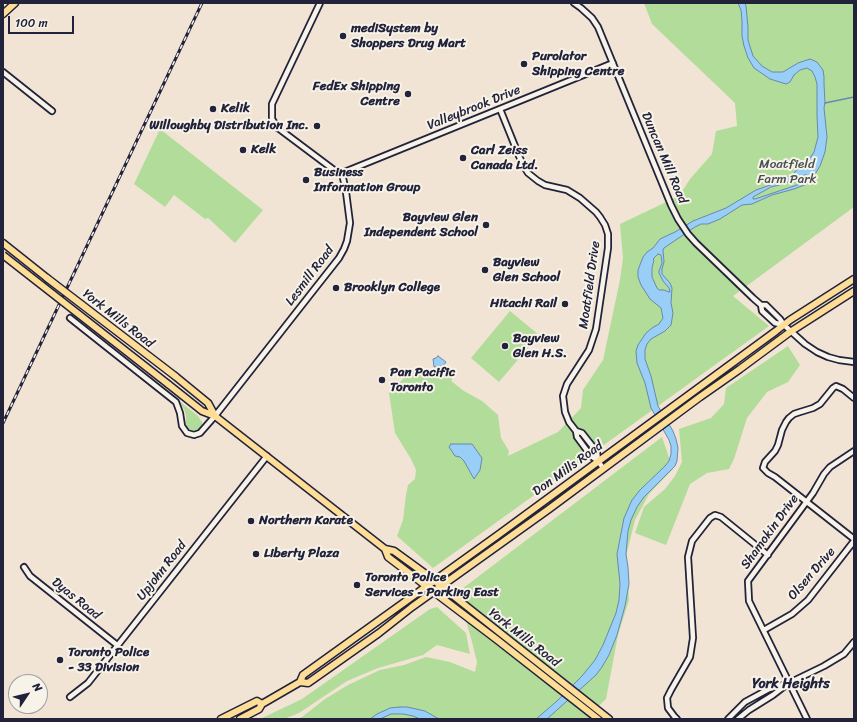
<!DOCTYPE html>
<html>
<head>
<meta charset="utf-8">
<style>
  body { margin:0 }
  #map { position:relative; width:857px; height:722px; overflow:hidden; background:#f1e4d5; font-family:Sriracha,sans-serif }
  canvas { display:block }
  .frame { position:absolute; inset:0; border:4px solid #22223b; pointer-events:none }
  .north { position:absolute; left:8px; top:674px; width:40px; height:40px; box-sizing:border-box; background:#f7f3e8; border:1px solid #a29fa3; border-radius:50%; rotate:55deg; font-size:11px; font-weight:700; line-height:16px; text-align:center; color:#22223b }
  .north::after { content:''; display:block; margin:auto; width:14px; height:18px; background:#22223b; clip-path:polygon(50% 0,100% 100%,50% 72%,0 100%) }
  .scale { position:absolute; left:8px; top:16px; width:66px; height:18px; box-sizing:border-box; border:2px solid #22223b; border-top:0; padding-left:5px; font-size:12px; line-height:14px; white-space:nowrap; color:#22223b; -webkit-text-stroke:3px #f7f3e8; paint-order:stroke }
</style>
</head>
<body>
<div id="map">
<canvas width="857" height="722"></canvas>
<div class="frame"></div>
<div class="north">N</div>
<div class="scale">100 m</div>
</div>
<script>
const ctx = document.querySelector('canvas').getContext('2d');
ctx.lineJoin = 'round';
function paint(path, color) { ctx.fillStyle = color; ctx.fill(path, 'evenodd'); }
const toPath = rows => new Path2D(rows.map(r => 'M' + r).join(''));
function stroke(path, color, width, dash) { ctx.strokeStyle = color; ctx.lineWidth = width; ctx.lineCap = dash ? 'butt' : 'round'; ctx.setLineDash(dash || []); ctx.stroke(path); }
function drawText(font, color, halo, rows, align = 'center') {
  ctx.font = font + ' Sriracha,sans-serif'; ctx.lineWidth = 4; ctx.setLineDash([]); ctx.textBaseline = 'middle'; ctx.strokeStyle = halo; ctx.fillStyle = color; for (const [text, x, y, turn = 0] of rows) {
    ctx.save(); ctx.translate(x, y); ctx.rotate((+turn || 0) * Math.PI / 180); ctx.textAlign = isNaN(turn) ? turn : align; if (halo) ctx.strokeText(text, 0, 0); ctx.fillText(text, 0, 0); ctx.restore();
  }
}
const green = toPath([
  [644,3,854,3,854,207,733,296,769,326,433,568,397,536,403,520,406,495,408,485,415,479,416,470,411,459,395,433,389,393,411,371,427,370,428,371,451,369,452,381,451,381,464,391,482,401,498,415,501,438,509,451,508,456,558,432,581,408,583,390,603,360,620,280,623,258,620,224,679,196,690,179,712,154,716,131,737,126,735,103,652,24],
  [160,129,263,210,235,243,208,218,205,219,174,195,165,207,134,184],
  [510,311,539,335,499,382,471,358],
  [788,346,800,365,788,382,767,392,747,418,734,459,729,469,707,473,690,484,666,545,635,533,644,507,665,489,675,476,682,462,679,429,711,418,724,404,726,388],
  [164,389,198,416,201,421,202,421,202,425,198,430,192,431,187,427,186,424,186,415,184,409,179,402,164,390],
  [662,437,673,469,649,494,635,520,626,556,629,600,618,635,606,699,588,716,590,719,296,719,302,717,325,699,348,685,380,670,404,665,426,657,450,662,475,672,477,662,472,642,458,592],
  [437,607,466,633,470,654,437,645,423,655,378,668,347,681,299,713,284,719,260,719,302,699,430,609]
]);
const water = toPath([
  [738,3,745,3,746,6,748,27,748,40,753,56,762,66,772,72,783,72,798,63,810,59,817,62,823,70,824,77,824,84,825,103,824,108,827,137,825,152,820,166,812,179,807,184,794,189,772,195,752,204,742,205,720,219,708,224,701,224,695,227,664,248,663,250,664,262,662,269,662,274,670,283,672,288,671,303,673,313,671,325,665,331,651,339,647,344,645,350,645,359,651,376,658,406,673,431,676,439,678,448,677,461,675,466,644,497,637,507,631,520,628,531,626,554,628,567,629,584,625,606,617,635,609,655,602,667,596,675,547,719,536,719,557,701,582,676,595,660,603,645,616,613,619,600,620,584,617,554,624,518,632,500,640,490,665,466,669,461,671,454,671,446,669,440,651,408,645,383,637,363,636,351,638,345,646,333,652,328,659,324,663,318,661,308,650,299,641,285,638,277,638,270,643,257,647,252,653,248,660,239,675,232,693,221,726,208,756,190,776,183,793,174,806,160,810,158,814,152,818,137,817,116,817,84,815,77,812,71,807,68,800,70,794,75,790,82,786,84,770,79,754,68,748,58,744,46,742,36,742,21,741,10,738,3],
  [805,175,807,175,809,177,808,180,806,182,755,199,753,199,753,197,771,187,783,184,805,175],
  [658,254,661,255,662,263,659,271,659,273,663,281,669,288,670,292,669,292,664,290,659,290,657,288,652,277,652,268,654,260,653,259,658,254],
  [438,356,446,362,443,366,434,367,433,359,436,358,438,356],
  [451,444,472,444,482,458,480,470,474,479,464,461,460,457,455,456,449,447,451,444],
  [400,707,407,707,425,711,439,719,420,719,413,716,403,714,391,714,380,719,370,719,377,714,390,708,400,707]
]);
const stream = toPath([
  [825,103,854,97]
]);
const minor = toPath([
  [320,3,272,104,272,119,278,128,334,170,342,173],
  [574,3,581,8,592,18,598,27,671,205,678,219,688,234,696,243,753,298,761,305,766,305,780,319,784,325,805,344,817,352,828,357,839,360,854,362],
  [3,72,52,111],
  [500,109,519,156,523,165,528,173,538,181,545,185,567,190,580,198,596,212,600,217,605,225,608,234,608,248,596,329,589,350,567,384,563,396,565,412,569,422,576,431,577,437,591,456,598,461,603,468],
  [342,173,613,63],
  [761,305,762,311,775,323,784,325],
  [70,318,176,402,180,413,182,426,187,433,194,435,200,433,215,416,313,291,339,258,344,249,347,241,350,223,346,192,342,173],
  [854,398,843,389,836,386,833,388,820,404,813,408,800,412,794,414,789,418,786,422,782,430,778,445,775,451,765,462,763,468,768,473,775,477,854,539],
  [576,431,582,433,597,452,598,461],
  [24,567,30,576,117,645],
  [764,630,792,614,808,600,854,541],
  [70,697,88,683,267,456],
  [677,719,674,716,668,708,667,698,671,690,690,657,693,638,688,557,692,541,710,518,715,515,721,517,768,555],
  [728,719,745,702,769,689,789,683,824,666,844,654,854,642],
  [738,719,749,710,773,695,786,685],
  [807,719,749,601,748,581,813,493,824,474,830,467,854,451]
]);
const major = toPath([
  [3,14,15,3],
  [3,243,47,278],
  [175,376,208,403,215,416],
  [168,384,202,411,215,416,385,549,394,551,427,575,609,719],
  [385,549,388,557,496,639,598,719],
  [300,682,308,683,379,633,412,607,549,509,700,397,740,369,790,332,854,291],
  [221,719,257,701,262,704],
  [240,719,259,709,262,704,300,682,303,675,498,535,776,331,790,320,854,279]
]);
const rail = toPath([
  [3,423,202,3]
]);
const majorBridge = toPath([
  [3,255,168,384],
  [47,278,175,376]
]);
const markers = [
  [343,36,4,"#22223b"],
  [524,64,4,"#22223b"],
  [408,94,4,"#22223b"],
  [213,109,4,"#22223b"],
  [317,126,4,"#22223b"],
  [243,150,4,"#22223b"],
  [463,158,4,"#22223b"],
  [306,180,4,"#22223b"],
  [486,225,4,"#22223b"],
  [485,270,4,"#22223b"],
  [336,288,4,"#22223b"],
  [565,304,4,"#22223b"],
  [505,346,4,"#22223b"],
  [382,380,4,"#22223b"],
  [251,521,4,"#22223b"],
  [256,554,4,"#22223b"],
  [357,585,4,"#22223b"],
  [60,660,4,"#22223b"]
];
const poiNames = [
  ["mediSystem by",351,29],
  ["Shoppers Drug Mart",351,44],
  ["Purolator",532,57],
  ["Shipping Centre",532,72],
  ["FedEx Shipping",400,87,"right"],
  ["Centre",400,102,"right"],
  ["Kelik",221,109],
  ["Willoughby Distribution Inc.",309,126,"right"],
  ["Kelk",251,150],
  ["Carl Zeiss",471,151],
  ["Canada Ltd.",471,166],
  ["Business",314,173],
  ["Information Group",314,188],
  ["Bayview Glen",478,218,"right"],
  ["Independent School",478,233,"right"],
  ["Bayview",493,263],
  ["Glen School",493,278],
  ["Brooklyn College",344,288],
  ["Hitachi Rail",557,304,"right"],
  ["Bayview",513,339],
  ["Glen H.S.",513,354],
  ["Pan Pacific",390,373],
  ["Toronto",390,388],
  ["Northern Karate",259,521],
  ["Liberty Plaza",264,554],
  ["Toronto Police",365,578],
  ["Services - Parking East",365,593],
  ["Toronto Police",68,653],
  ["- 33 Division",68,668]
];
const streetNames = [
  ["Valleybrook Drive",474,108,-22],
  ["Duncan Mill Road",664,158,67],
  ["Lesmill Road",310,276,-53],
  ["Moatfield Drive",590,285,-82],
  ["York Mills Road",118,319,38],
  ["Don Mills Road",568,469,-36],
  ["Shamokin Drive",770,532,-54],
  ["Upjohn Road",162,571,-52],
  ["Olsen Drive",812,574,-49],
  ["Dyas Road",76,599,39],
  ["York Mills Road",524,638,38]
];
const parkNames = [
  ["Moatfield",787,165],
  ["Farm Park",787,180]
];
const neighbourhoodNames = [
  ["York Heights",791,684]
];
paint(green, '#b2dc99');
paint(water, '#99cef7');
stroke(water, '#6989ac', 1);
stroke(stream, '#6989ac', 1.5);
stroke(minor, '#22223b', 8);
stroke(major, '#22223b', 9);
stroke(minor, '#f7f3e8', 4.5);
stroke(major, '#fedd96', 6);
stroke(rail, '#22223b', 3);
stroke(rail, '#f7f3e8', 1.5, [4.5]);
stroke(majorBridge, '#22223b', 9, []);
stroke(majorBridge, '#fedd96', 6);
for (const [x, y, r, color] of markers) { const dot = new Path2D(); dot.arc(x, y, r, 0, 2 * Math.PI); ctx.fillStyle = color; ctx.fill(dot); stroke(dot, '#f7f3e8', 1.5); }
drawText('bold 13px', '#22223b', '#f7f3e8', poiNames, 'left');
drawText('13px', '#22223b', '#f7f3e8', streetNames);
drawText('13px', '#465052', '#f7f3e8', parkNames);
drawText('bold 14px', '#22223b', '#f7f3e8', neighbourhoodNames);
</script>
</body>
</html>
